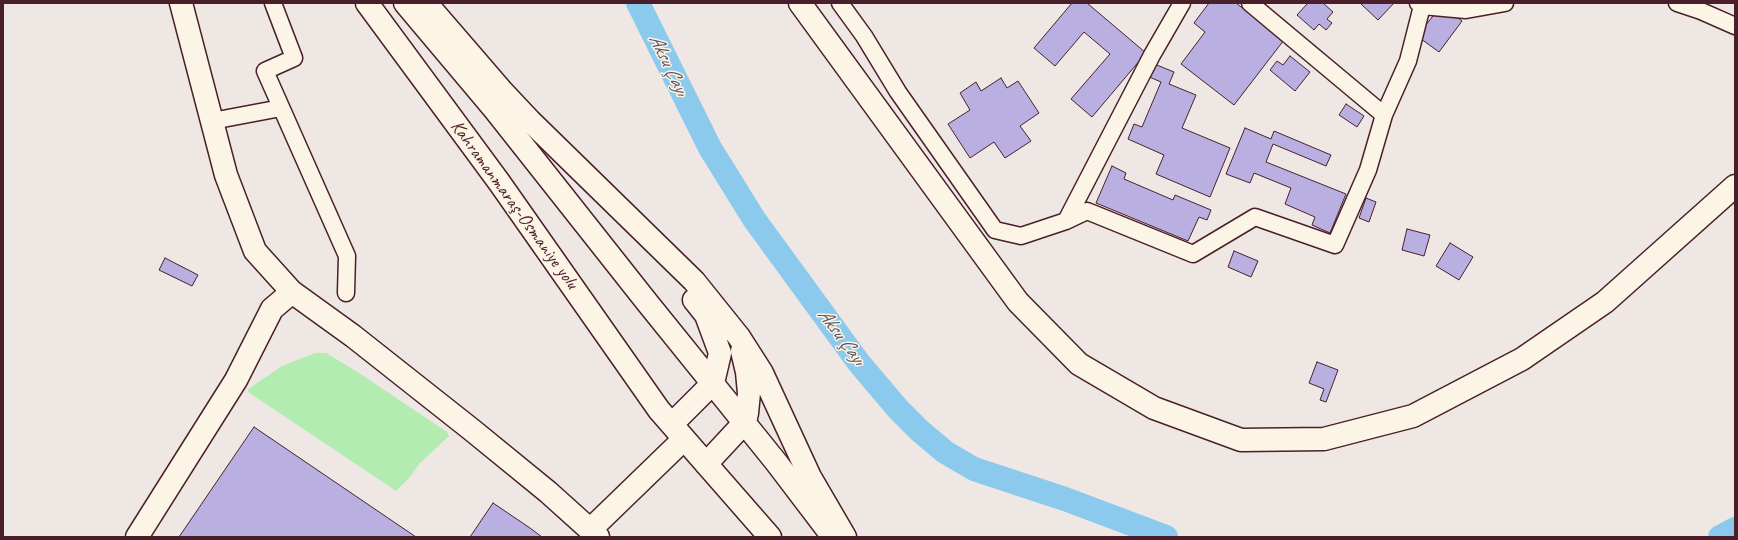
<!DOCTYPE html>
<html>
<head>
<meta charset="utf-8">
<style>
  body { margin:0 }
  #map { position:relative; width:1738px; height:540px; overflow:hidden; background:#efe7e4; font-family:Caveat,sans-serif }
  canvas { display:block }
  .frame { position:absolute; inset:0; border:4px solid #4a1f2b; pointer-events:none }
</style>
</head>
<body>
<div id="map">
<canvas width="1738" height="540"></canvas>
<div class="frame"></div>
</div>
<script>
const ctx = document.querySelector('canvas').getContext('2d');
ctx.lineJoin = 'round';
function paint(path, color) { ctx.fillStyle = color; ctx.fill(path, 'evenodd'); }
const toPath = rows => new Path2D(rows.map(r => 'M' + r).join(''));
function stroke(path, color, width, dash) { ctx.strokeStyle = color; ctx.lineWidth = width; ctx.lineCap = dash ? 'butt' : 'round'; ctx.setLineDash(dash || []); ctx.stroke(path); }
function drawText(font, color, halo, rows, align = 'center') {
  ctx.font = font + ' Caveat,sans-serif'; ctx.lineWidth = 3; ctx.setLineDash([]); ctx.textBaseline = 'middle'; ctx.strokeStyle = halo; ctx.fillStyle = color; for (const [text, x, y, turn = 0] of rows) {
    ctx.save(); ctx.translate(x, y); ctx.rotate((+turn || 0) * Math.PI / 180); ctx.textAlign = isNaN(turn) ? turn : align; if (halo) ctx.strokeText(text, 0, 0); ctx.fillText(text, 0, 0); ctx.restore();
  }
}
const green = toPath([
  [315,353,326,353,359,373,447,432,449,436,420,463,409,478,396,491,248,392,248,389,282,366]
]);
const river = toPath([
  [638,3,710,148,754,219,859,363,898,409,920,431,945,452,974,469,1065,499,1166,537],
  [1720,537,1735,529]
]);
const building = toPath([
  [1072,3,1087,3,1146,53,1092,117,1071,99,1110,54,1084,32,1055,66,1034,48,1072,3],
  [1209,3,1236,3,1284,40,1234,105,1181,64,1205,32,1194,23,1209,3],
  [1306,3,1323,3,1333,12,1327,19,1332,23,1326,30,1319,24,1314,30,1297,15,1307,4,1306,3],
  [1360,3,1394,3,1378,20,1360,3],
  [1437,11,1445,16,1449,11,1462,21,1439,52,1417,36,1437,11],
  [1290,56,1310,72,1295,91,1270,70,1277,61,1283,65,1290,56],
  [1152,63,1174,72,1169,84,1196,95,1182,128,1230,148,1210,197,1156,174,1164,155,1128,139,1134,124,1142,127,1161,82,1147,76,1152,63],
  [1001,78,1007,88,1018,81,1039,113,1020,126,1031,141,1005,158,994,142,970,158,948,124,970,110,960,93,976,82,981,91,1001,78],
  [1346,104,1364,116,1357,127,1339,115,1346,104],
  [1245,128,1271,139,1274,131,1331,155,1326,166,1273,144,1266,162,1346,194,1330,233,1312,225,1315,217,1285,204,1291,188,1254,173,1250,183,1226,174,1245,128],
  [1112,166,1126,173,1124,179,1173,200,1175,195,1211,210,1207,220,1199,217,1188,241,1096,203,1112,166],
  [1366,198,1376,202,1369,222,1359,218,1366,198],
  [1407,229,1430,235,1424,256,1402,250,1407,229],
  [1450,243,1473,257,1459,280,1436,266,1450,243],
  [1234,251,1258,261,1251,277,1228,267,1234,251],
  [165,258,198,275,192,286,159,270,165,258],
  [1317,362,1338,370,1326,402,1320,400,1324,389,1309,383,1317,362],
  [254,427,416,537,179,537,254,427],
  [493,503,530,528,542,537,470,537,493,503]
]);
const street = toPath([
  [273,3,294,58,265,71,347,256,346,293],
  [840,3,864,36,898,92,995,230,1021,236,1066,221,1087,211,1193,254,1255,217,1335,245,1368,170,1384,115,1408,61,1422,6],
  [1250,3,1384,115],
  [1418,3,1422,6,1466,10,1505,3],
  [1677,3,1701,11,1735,26],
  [212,121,281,108],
  [1066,221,1152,55,1182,3]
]);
const secondary = toPath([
  [181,3,226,175,255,251,292,292,353,336,472,430,548,492,598,537],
  [426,3,501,90,533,124],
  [800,3,1018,302,1079,364,1154,408,1241,440,1324,439,1413,416,1522,359,1605,302,1735,186],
  [523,114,694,281,739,337,762,373,810,477,845,537],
  [694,300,706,315,720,353,713,383],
  [742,351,747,372,749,393,747,413,745,422],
  [590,530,684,439],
  [137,537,236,380,272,309,292,292]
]);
const highway = toPath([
  [367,3,499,182,659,410,770,537],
  [405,3,495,110,646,301,776,462,833,537],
  [672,424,713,383],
  [706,464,745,422]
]);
const streetNames = [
  ["Kahramanmaraş-Osmaniye yolu",514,205,54]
];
const waterNames = [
  ["Aksu Çayı",668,65,64],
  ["Aksu Çayı",841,337,53]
];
paint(green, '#b3ecb0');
stroke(river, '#8ccaed', 24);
paint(building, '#b9afe0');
stroke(building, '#4a1f2b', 1);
stroke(street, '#4a1f2b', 19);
stroke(secondary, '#4a1f2b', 25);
stroke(highway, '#4a1f2b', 25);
stroke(street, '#fcf5e5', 16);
stroke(secondary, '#fcf5e5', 22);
stroke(highway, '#fcf5e5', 22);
drawText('19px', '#4a1f2b', '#fcf5e5', streetNames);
drawText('italic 20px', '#5e5265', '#fcf5e5', waterNames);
</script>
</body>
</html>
